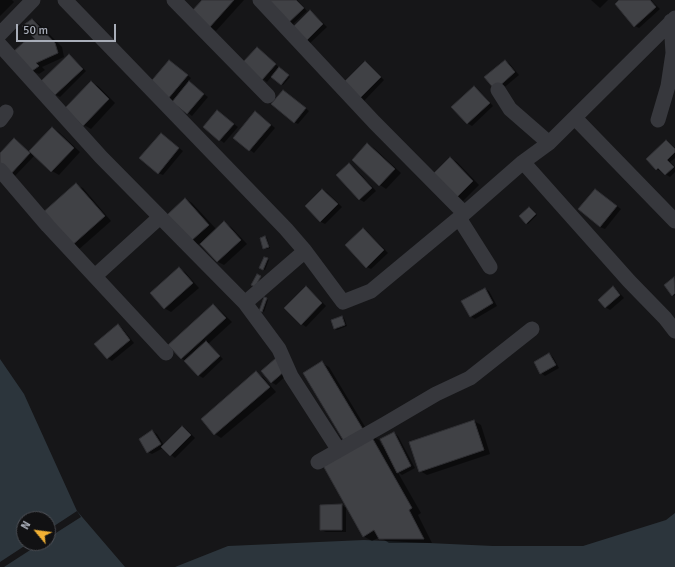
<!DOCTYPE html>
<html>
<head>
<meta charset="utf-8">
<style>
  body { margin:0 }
  #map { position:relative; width:675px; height:567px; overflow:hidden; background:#161618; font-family:Signika,sans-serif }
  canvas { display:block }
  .north { position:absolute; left:16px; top:511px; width:40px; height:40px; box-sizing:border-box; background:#111113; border:1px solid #4d4f55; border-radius:50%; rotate:299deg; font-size:11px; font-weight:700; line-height:16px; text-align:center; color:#a8adb8 }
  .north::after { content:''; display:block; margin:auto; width:14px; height:18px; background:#f2b134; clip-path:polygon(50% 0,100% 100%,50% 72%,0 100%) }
  .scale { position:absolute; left:16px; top:24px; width:100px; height:18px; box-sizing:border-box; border:2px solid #a8adb8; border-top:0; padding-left:5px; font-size:12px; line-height:14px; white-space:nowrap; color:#a8adb8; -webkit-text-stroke:3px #111113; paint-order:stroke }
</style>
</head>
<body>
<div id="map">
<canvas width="675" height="567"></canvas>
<div class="north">N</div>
<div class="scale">50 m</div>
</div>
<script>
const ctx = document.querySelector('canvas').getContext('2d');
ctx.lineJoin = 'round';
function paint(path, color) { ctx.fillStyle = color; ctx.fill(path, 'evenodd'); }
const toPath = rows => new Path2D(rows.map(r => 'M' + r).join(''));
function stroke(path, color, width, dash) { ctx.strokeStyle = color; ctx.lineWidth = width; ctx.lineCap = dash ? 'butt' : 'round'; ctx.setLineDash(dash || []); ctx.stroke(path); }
const water = toPath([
  [0,359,24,394,77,511,125,567,0,567],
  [24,519,48,519,48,543,24,543],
  [675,513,675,567,175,567,228,546,364,540,493,546,583,546,666,520]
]);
const pier = toPath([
  [77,511,81,517,48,538,48,530],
  [29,543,41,543,4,567,0,567,0,562]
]);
const shadow = toPath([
  [0,0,12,0,14,2,0,16],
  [204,0,244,0,216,31,209,27],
  [272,0,297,0,307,11,290,27],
  [591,0,608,0,600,8],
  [621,0,651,0,660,9,639,28,635,26],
  [310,12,314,14,327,27,308,45,304,43],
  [32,20,39,24,62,47,64,57,42,67,45,70,39,74,32,71,37,39],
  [257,48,290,77,283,85,272,76,267,82,263,79,244,62],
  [69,56,73,58,86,71,60,97,56,95,43,81],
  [170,61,191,78,188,82,208,97,192,116,150,85],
  [505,61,509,63,519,75,500,91],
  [365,63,369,65,384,80,364,101,359,98],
  [92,83,98,86,115,103,91,129,84,125],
  [474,87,479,90,493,106,472,126,467,123],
  [284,91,309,111,298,124,294,122],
  [217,111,238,127,224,143,204,127],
  [260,115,275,128,254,153,235,138],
  [52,128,59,132,80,152,59,175,52,171,35,155,14,177,0,155,14,139,29,152],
  [161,134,183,151,163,175,158,173],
  [666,141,675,148,675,158,670,162,675,167,675,172,670,177,657,169],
  [368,144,374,148,401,173,386,189,380,185],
  [450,158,457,162,479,185,463,201,456,197],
  [350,164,354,167,376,191,364,202,359,199],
  [76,185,83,188,111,221,77,251,70,247],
  [322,190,327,192,342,207,325,224,321,222,306,206],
  [596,190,621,209,605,229,600,227],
  [186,199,192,203,217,230,225,223,231,227,247,244,224,265,218,262,200,243,198,245,192,241],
  [529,208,537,215,528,224,526,223],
  [363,229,367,231,388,253,371,269,367,267],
  [265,237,267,238,270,248,266,249,264,248,261,238],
  [267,259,269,260,265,270,262,269],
  [179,268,185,272,199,288,171,312,164,308],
  [674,278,675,295,674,296,665,285],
  [306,288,310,290,326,306,306,327,302,324],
  [613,288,617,290,624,298,610,310,605,307],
  [485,289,489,291,497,306,475,319,470,316],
  [266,299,268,300,264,312,261,310],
  [213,305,219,309,232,322,208,344,223,359,203,378,198,375,186,361,181,358],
  [342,317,344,318,347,326,337,330,335,329],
  [118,326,122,328,134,343,112,361,107,358],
  [549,354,553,357,559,368,545,376,541,373],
  [281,361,290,372,276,385,271,382],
  [322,363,329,367,370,435,379,440,382,446,394,433,398,436,415,468,402,475,397,471,421,513,418,515,432,543,389,543,380,537,372,541,363,536,351,446],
  [256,373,263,377,276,392,221,438,215,434],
  [474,421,481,425,490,454,427,475,420,471],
  [182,427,187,430,195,438,175,458,163,448,152,454,148,452,152,431,157,434,164,445],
  [342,505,346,508,346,532,326,532,321,530]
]);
const building = toPath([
  [202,0,234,0,209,28,191,12,202,0],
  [270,0,296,0,304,8,285,26,265,5,270,0],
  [619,0,650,0,656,7,634,27,615,4,619,0],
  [310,10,323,24,304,43,290,30,310,10],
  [32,19,55,43,58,53,36,63,39,66,32,71,13,52,24,42,35,39,22,26,32,19],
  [257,47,276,64,262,80,243,62,257,47],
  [69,54,83,69,55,95,41,81,69,54],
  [169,60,188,75,167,100,148,85,169,60],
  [505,60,515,72,495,90,484,77,505,60],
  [365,61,381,77,359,99,343,83,365,61],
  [279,67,289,75,281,85,271,77,279,67],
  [91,81,109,99,83,126,65,108,91,81],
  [189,81,204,94,187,114,172,102,189,81],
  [474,86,490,103,467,124,451,107,474,86],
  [283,90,306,108,294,123,271,104,283,90],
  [217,110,234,124,219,141,203,127,217,110],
  [255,111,271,125,249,151,233,138,255,111],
  [52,127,74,148,51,172,29,151,52,127],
  [161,133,179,148,158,174,139,158,161,133],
  [14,138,30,153,9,176,0,167,0,153,14,138],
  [666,140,675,149,675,152,667,160,674,167,665,175,658,168,656,170,646,159,666,140],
  [367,143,395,169,379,186,352,160,367,143],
  [450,157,473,181,456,198,432,175,450,157],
  [349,163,372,188,359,200,336,175,349,163],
  [76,183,105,216,69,248,40,215,76,183],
  [322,189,338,204,320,222,305,206,322,189],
  [595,189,617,206,600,227,578,209,595,189],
  [185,198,209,225,191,241,167,215,185,198],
  [529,207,536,214,526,224,519,216,529,207],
  [224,221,241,240,217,262,200,244,224,221],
  [363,228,384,250,366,268,345,245,363,228],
  [265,236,269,247,263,249,260,238,265,236],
  [264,257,268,258,263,270,259,268,264,257],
  [179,267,193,283,164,309,150,293,179,267],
  [257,274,261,276,255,287,251,285,257,274],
  [674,277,675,293,672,296,664,285,674,277],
  [306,286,322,303,301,325,284,308,306,286],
  [613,286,620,295,605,308,598,300,613,286],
  [485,288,493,303,470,317,461,301,485,288],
  [264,297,267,298,262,312,259,311,264,297],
  [213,304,226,318,181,359,168,345,213,304],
  [342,316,345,325,334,329,331,320,342,316],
  [118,324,130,340,107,359,94,344,118,324],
  [206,341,220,356,198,376,184,361,206,341],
  [549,353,556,365,540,374,534,362,549,353],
  [276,358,286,370,271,383,261,371,276,358],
  [322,361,364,431,345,443,303,373,322,361],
  [256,371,270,387,214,435,201,419,256,371],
  [474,420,484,450,419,472,409,442,474,420],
  [182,426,191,435,170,456,161,447,182,426],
  [152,430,161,444,147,453,139,439,152,430],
  [394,432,411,466,397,473,380,439,394,432],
  [370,434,412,508,409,510,424,539,379,539,374,530,363,537,321,462,370,434],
  [342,504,342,530,320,530,320,505,342,504]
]);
const minor = toPath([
  [65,0,286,229,305,251],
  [174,0,268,96],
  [260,0,374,122,464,213],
  [0,34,33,0],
  [0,45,101,157,245,303,279,349,291,376,338,449],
  [498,90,510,109,549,143],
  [575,118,675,221],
  [0,120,6,112],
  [658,120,668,86,673,53,671,21],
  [523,162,629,281,665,318,675,331],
  [0,170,48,226,166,353],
  [459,218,490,267],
  [95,276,160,217],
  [245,303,305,251,343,302,371,291,459,218,523,162,549,143,675,18],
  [318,462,385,424,436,394,470,378,532,329]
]);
paint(water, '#2c353c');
paint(pier, '#161618');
paint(shadow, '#0007');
paint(building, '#404145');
stroke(building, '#303034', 1);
stroke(minor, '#37383d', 15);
</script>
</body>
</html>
